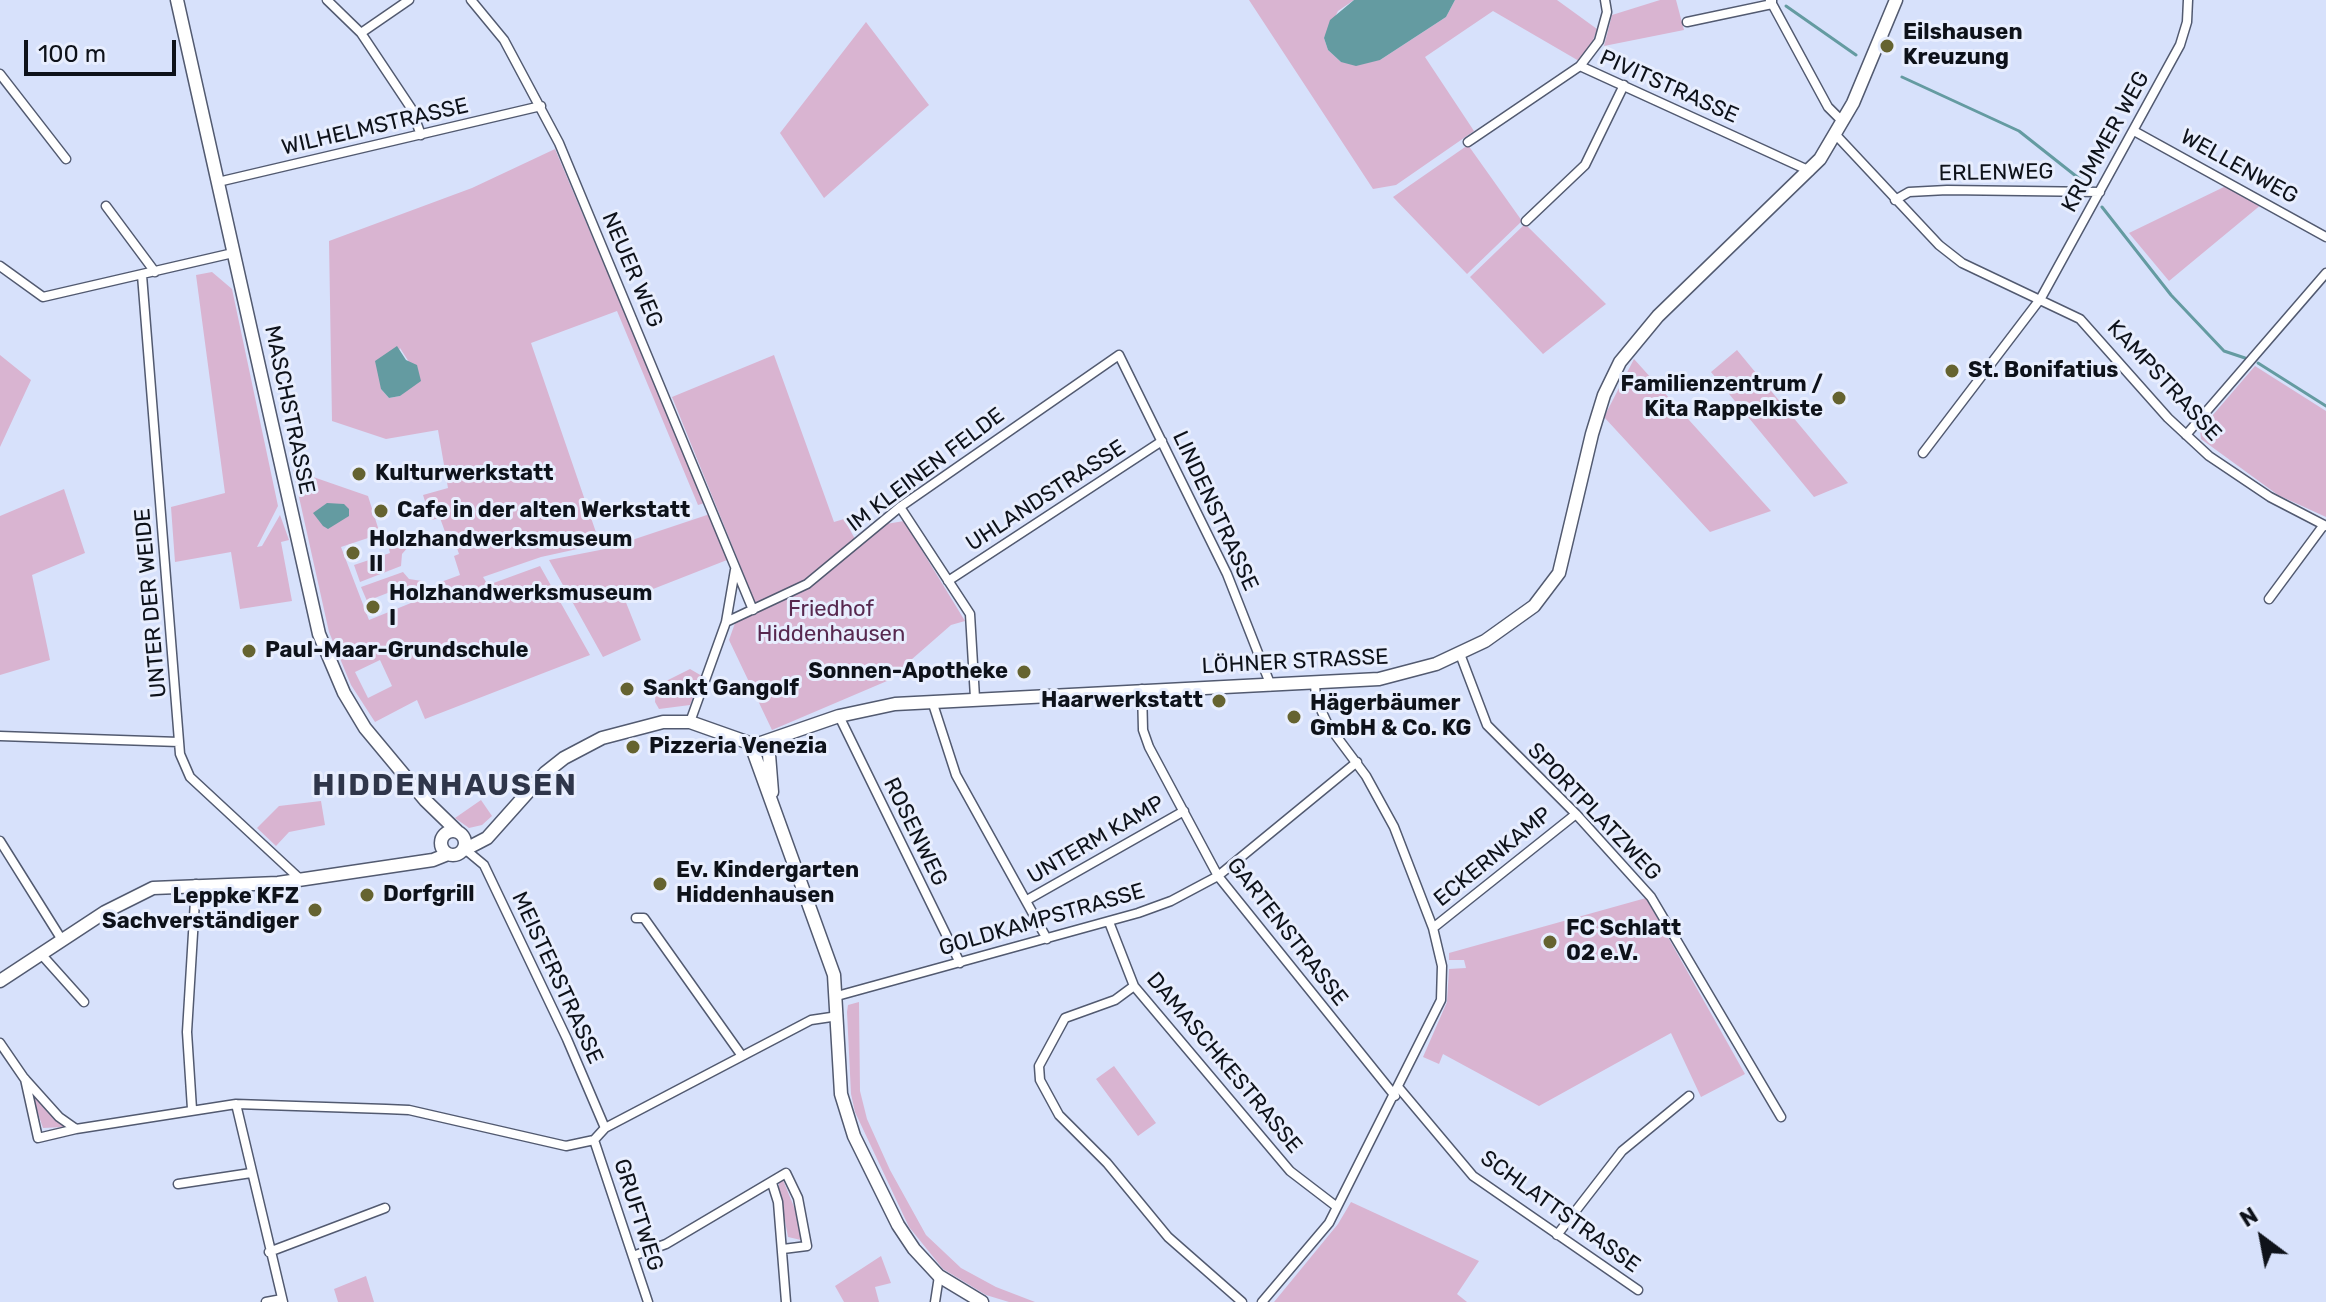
<!DOCTYPE html>
<html>
<head>
<meta charset="utf-8">
<style>
  body { margin:0 }
  #map { position:relative; width:2326px; height:1302px; overflow:hidden; background:#d7e1fb; font-family:Rubik,sans-serif }
  canvas { display:block }
  .north { position:absolute; left:2222px; top:1198px; width:80px; height:80px; -webkit-text-stroke:6px #e8eefe; paint-order:stroke; rotate:328deg; font-size:22px; font-weight:700; line-height:32px; text-align:center; color:#0e121a }
  .north::after { content:''; display:block; margin:auto; width:28px; height:36px; background:#0e121a; clip-path:polygon(50% 0,100% 100%,50% 72%,0 100%) }
  .scale { position:absolute; left:24px; top:40px; width:152px; height:36px; box-sizing:border-box; border:4px solid #0e121a; border-top:0; padding-left:10px; font-size:24px; line-height:28px; white-space:nowrap; color:#0e121a; -webkit-text-stroke:6px #e8eefe; paint-order:stroke }
</style>
</head>
<body>
<div id="map">
<canvas width="2326" height="1302"></canvas>
<div class="north">N</div>
<div class="scale">100 m</div>
</div>
<script>
const ctx = document.querySelector('canvas').getContext('2d');
ctx.lineJoin = 'round';
function paint(path, color) { ctx.fillStyle = color; ctx.fill(path, 'evenodd'); }
const toPath = rows => new Path2D(rows.map(r => 'M' + r).join(''));
function stroke(path, color, width, dash) { ctx.strokeStyle = color; ctx.lineWidth = width; ctx.lineCap = dash ? 'butt' : 'round'; ctx.setLineDash(dash || []); ctx.stroke(path); }
function drawText(font, color, halo, rows, align = 'center') {
  ctx.font = font + ' Rubik,sans-serif'; ctx.lineWidth = 6; ctx.setLineDash([]); ctx.textBaseline = 'middle'; ctx.strokeStyle = halo; ctx.fillStyle = color; for (const [text, x, y, turn = 0] of rows) {
    ctx.save(); ctx.translate(x, y); ctx.rotate((+turn || 0) * Math.PI / 180); ctx.textAlign = isNaN(turn) ? turn : align; if (halo) ctx.strokeText(text, 0, 0); ctx.fillText(text, 0, 0); ctx.restore();
  }
}
const green = toPath([
  [1249,0,1354,0,1338,11,1324,38,1328,50,1341,62,1380,60,1446,17,1455,0,1557,0,1597,29,1591,46,1579,61,1493,11,1425,57,1474,131,1396,185,1373,189],
  [1660,0,1676,0,1684,30,1604,46,1612,15],
  [866,22,929,105,824,198,780,133],
  [1468,145,1522,221,1467,274,1393,197],
  [555,149,705,503,698,505,617,311,531,343,600,544,541,557,483,577,488,585,540,566,590,655,425,719,417,700,375,722,351,685,329,632,293,470,368,496,380,534,341,547,369,620,443,590,441,582,460,575,454,556,459,554,454,539,448,540,440,518,431,520,423,495,448,488,438,430,386,439,332,421,329,241,472,188],
  [400,348,409,362,409,388,400,396,389,398,381,389],
  [380,660,392,686,368,698,355,672],
  [2228,185,2262,204,2169,281,2129,233],
  [1525,224,1606,304,1543,354,1470,277],
  [212,272,232,289,278,506,257,547,262,546,280,515,289,540,281,542,292,601,240,609,231,552,175,562,171,507,225,493,196,275],
  [1737,350,1751,367,1848,483,1814,497,1711,372],
  [0,355,31,380,0,447],
  [774,355,834,522,844,519,855,539,861,534,866,541,886,524,904,521,965,621,951,625,887,681,772,730,729,640,735,623,759,612,672,397],
  [1634,359,1771,511,1710,532,1604,417],
  [2255,366,2326,411,2326,517,2278,495,2201,439,2200,430],
  [64,489,85,553,32,575,50,660,0,675,0,516],
  [710,514,727,560,625,600,641,640,603,657,549,560,605,549],
  [406,539,409,546,402,554,401,566,360,582,354,565,390,553,388,545],
  [403,572,409,579,422,581,425,587,407,594,403,587,367,601,361,587],
  [690,669,702,676,690,705,659,709,655,702,656,686],
  [481,800,492,816,482,825,469,828,455,818],
  [321,801,325,825,289,832,276,846,257,828,279,806],
  [1646,898,1745,1074,1701,1097,1671,1033,1539,1106,1443,1054,1439,1064,1423,1057,1447,1002,1449,969,1466,968,1464,960,1449,960,1449,953],
  [859,1002,860,1091,867,1119,890,1170,926,1235,961,1268,996,1287,1035,1302,1009,1302,986,1295,943,1269,909,1227,855,1112,851,1094,847,1012,848,1005],
  [1114,1066,1156,1123,1138,1136,1096,1079],
  [36,1095,64,1124,63,1127,43,1128,33,1099],
  [783,1180,799,1219,801,1240,788,1237,779,1189,779,1183],
  [1351,1202,1479,1261,1457,1294,1467,1302,1274,1302,1338,1224],
  [881,1256,891,1283,875,1287,879,1302,844,1302,835,1286],
  [366,1276,374,1302,338,1302,334,1289]
]);
const water = toPath([
  [1354,0,1455,0,1446,17,1380,60,1356,66,1341,62,1328,50,1324,38,1330,20],
  [397,346,406,360,417,365,421,381,400,396,389,398,381,389,375,361],
  [327,503,344,504,349,509,349,516,328,529,323,526,313,513]
]);
const stream = toPath([
  [1786,6,1856,55],
  [1902,77,2019,131,2086,184],
  [2102,207,2171,295,2224,351,2245,358],
  [2258,363,2326,406]
]);
const street = toPath([
  [327,0,361,33,411,108,421,135],
  [471,0,504,40,559,143,753,610],
  [1770,0,1828,107,1843,122],
  [1687,22,1772,4,1772,0],
  [361,33,409,0],
  [1580,66,1810,171],
  [0,74,66,159],
  [2134,131,2326,237],
  [1836,135,1939,245,1962,263,2080,319,2168,418,2209,456,2270,497,2326,526],
  [1468,142,1580,66,1599,41,1607,12,1605,0],
  [218,182,541,106],
  [1895,200,1909,192,1947,190,2100,192],
  [106,206,155,272],
  [1526,221,1585,165,1624,85],
  [0,266,43,297,233,253],
  [142,275,180,754,190,777,300,879],
  [2186,435,2326,273],
  [1923,453,2041,298,2180,45,2187,22,2188,0],
  [900,507,970,614,975,698],
  [948,581,1162,441],
  [2269,599,2323,526],
  [726,622,807,584,900,507,1119,355,1227,574,1271,686],
  [1460,654,1487,725,1576,814,1651,897,1781,1117],
  [1142,689,1143,730,1149,747,1218,876,1395,1096],
  [932,701,956,775,1047,939],
  [839,716,960,963],
  [690,722,726,622,735,570],
  [0,736,179,742],
  [0,841,62,940],
  [466,850,484,865,567,1039,605,1128],
  [1027,900,1184,811],
  [636,918,644,918,742,1056],
  [1109,922,1134,986,1290,1171,1337,1207],
  [1433,928,1576,814],
  [41,954,84,1002],
  [1134,986,1115,1000,1065,1018,1039,1066,1040,1080,1059,1115,1107,1163,1168,1237,1242,1302],
  [837,996,1138,913,1171,901,1218,876,1357,762],
  [0,1043,24,1078,59,1117,76,1129,236,1104,386,1109,409,1110,566,1146,594,1140,605,1128,811,1020,838,1016],
  [25,1079,38,1138,76,1129],
  [1399,1088,1473,1176,1638,1290],
  [236,1104,283,1302],
  [192,1109,187,1032,196,884],
  [594,1140,648,1302],
  [772,1183,778,1202,786,1302],
  [178,1184,251,1173],
  [1557,1235,1622,1151,1689,1096],
  [269,1252,385,1208],
  [633,1256,666,1244,786,1173,798,1198,807,1246,783,1249],
  [266,1302,282,1299],
  [935,1302,939,1276],
  [1262,1302,1329,1223,1441,1000,1442,966,1433,928,1394,827,1366,776,1328,725,1316,699,1315,684]
]);
const secondary = toPath([
  [177,0,319,634,344,693,365,728,425,800,457,831],
  [768,742,772,792],
  [751,745,834,975,841,1094,854,1136,898,1225,914,1249,939,1276,982,1302],
  '441 843a12 12 0 1 1 24 0a12 12 0 1 1-24 0Z',
  [462,851,487,838,545,773,564,758,602,738,663,722,690,722,755,745,839,716,895,704,1379,679,1436,664,1485,641,1534,606,1559,573,1592,434,1604,395,1620,362,1658,316,1820,159,1853,103,1896,0],
  [0,981,105,912,153,888,278,883,433,860,448,854]
]);
const markers = [
  [1887,46,8,"#656330"],
  [1952,371,8,"#656330"],
  [1839,398,8,"#656330"],
  [359,474,8,"#656330"],
  [381,511,8,"#656330"],
  [353,553,8,"#656330"],
  [373,607,8,"#656330"],
  [249,651,8,"#656330"],
  [1024,672,8,"#656330"],
  [627,689,8,"#656330"],
  [1219,701,8,"#656330"],
  [1294,717,8,"#656330"],
  [633,747,8,"#656330"],
  [660,884,8,"#656330"],
  [367,895,8,"#656330"],
  [315,910,8,"#656330"],
  [1550,942,8,"#656330"]
];
const poiNames = [
  ["Eilshausen",1903,33],
  ["Kreuzung",1903,58],
  ["St. Bonifatius",1968,371],
  ["Familienzentrum /",1823,385,"right"],
  ["Kita Rappelkiste",1823,410,"right"],
  ["Kulturwerkstatt",375,474],
  ["Cafe in der alten Werkstatt",397,511],
  ["Holzhandwerksmuseum",369,540],
  ["II",369,565],
  ["Holzhandwerksmuseum",389,594],
  ["I",389,619],
  ["Paul-Maar-Grundschule",265,651],
  ["Sonnen-Apotheke",1008,672,"right"],
  ["Sankt Gangolf",643,689],
  ["Haarwerkstatt",1203,701,"right"],
  ["Hägerbäumer",1310,704],
  ["GmbH & Co. KG",1310,729],
  ["Pizzeria Venezia",649,747],
  ["Ev. Kindergarten",676,871],
  ["Hiddenhausen",676,896],
  ["Dorfgrill",383,895],
  ["Leppke KFZ",299,897,"right"],
  ["Sachverständiger",299,922,"right"],
  ["FC Schlatt",1566,929],
  ["02 e.V.",1566,954]
];
const streetNames = [
  ["PIVITSTRASSE",1669,87,24],
  ["WILHELMSTRASSE",375,127,-13],
  ["KRUMMER WEG",2106,142,-61],
  ["WELLENWEG",2239,167,29],
  ["ERLENWEG",1996,173,-1],
  ["NEUER WEG",632,270,67],
  ["KAMPSTRASSE",2164,381,47],
  ["MASCHSTRASSE",289,410,78],
  ["IM KLEINEN FELDE",926,470,-37],
  ["UHLANDSTRASSE",1046,496,-33],
  ["LINDENSTRASSE",1215,511,65],
  ["UNTER DER WEIDE",151,603,-95],
  ["LÖHNER STRASSE",1295,662,-3],
  ["SPORTPLATZWEG",1594,812,46],
  ["ROSENWEG",915,832,64],
  ["UNTERM KAMP",1096,840,-30],
  ["ECKERNKAMP",1493,857,-39],
  ["GOLDKAMPSTRASSE",1042,920,-16],
  ["GARTENSTRASSE",1287,932,52],
  ["MEISTERSTRASSE",557,978,65],
  ["DAMASCHKESTRASSE",1224,1063,50],
  ["SCHLATTSTRASSE",1560,1212,36],
  ["GRUFTWEG",638,1215,72]
];
const parkNames = [
  ["Friedhof",831,610],
  ["Hiddenhausen",831,635]
];
const districtNames = [
  ["HIDDENHAUSEN",445,786]
];
paint(green, '#d9b4d1');
paint(water, '#649ba1');
stroke(stream, '#649ba1', 3);
stroke(street, '#525a70', 11);
stroke(secondary, '#525a70', 15);
stroke(street, '#fff', 8);
stroke(secondary, '#fff', 12);
for (const [x, y, r, color] of markers) { const dot = new Path2D(); dot.arc(x, y, r, 0, 2 * Math.PI); ctx.fillStyle = color; ctx.fill(dot); stroke(dot, '#e8eefe', 3); }
drawText('bold 22px', '#0e121a', '#e8eefe', poiNames, 'left');
drawText('22px', '#0e121a', '#e8eefe', streetNames);
drawText('22px', '#57284f', '#e8eefe', parkNames);
ctx.letterSpacing = '2px';
drawText('bold 30px', '#2f364a', '#e8eefe', districtNames);
ctx.letterSpacing = '0px';
</script>
</body>
</html>
